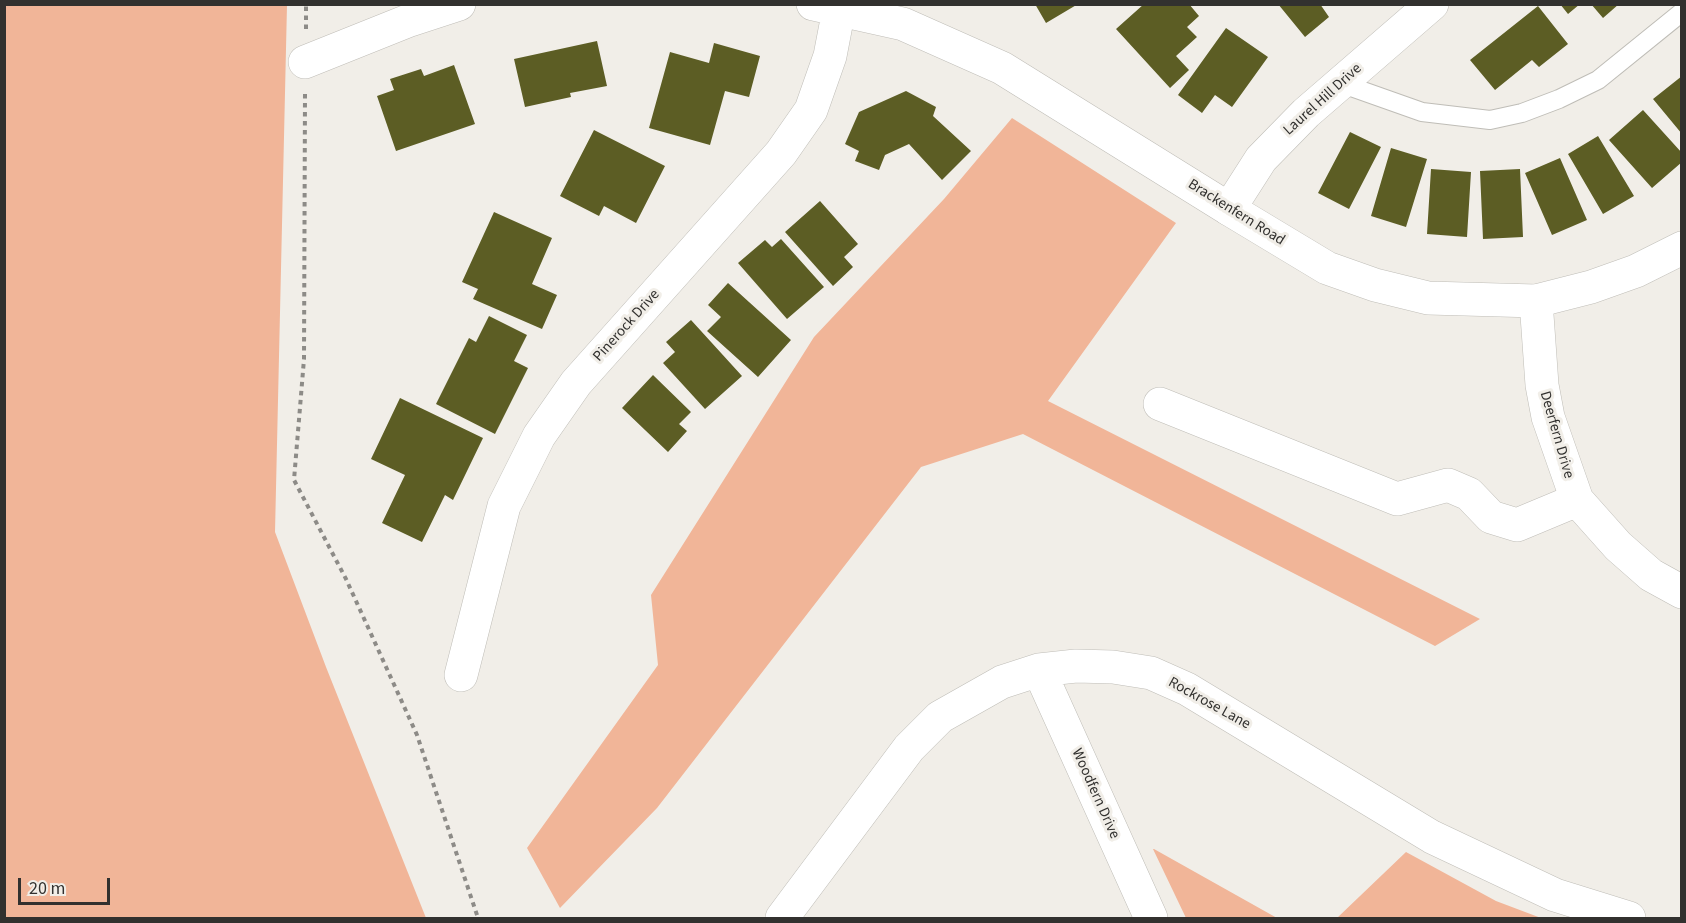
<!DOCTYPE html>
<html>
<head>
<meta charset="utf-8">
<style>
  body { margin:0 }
  #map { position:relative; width:1686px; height:923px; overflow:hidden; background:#f1eee8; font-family:"Source Sans 3",sans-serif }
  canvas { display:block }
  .frame { position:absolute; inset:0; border:6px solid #32312f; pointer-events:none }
  .scale { position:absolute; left:18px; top:878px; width:92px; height:27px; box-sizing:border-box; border:3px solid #32312f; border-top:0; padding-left:8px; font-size:18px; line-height:21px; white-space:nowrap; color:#32312f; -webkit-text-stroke:4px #f1eee8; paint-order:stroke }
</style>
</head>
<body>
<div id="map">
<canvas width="1686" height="923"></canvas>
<div class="frame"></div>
<div class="scale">20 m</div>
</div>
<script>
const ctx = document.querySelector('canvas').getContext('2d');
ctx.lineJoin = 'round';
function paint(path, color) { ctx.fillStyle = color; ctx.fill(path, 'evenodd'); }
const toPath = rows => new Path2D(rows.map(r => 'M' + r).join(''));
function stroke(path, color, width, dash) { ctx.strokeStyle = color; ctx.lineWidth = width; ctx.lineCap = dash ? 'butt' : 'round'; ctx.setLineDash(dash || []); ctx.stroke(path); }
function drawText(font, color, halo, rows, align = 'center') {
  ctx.font = font + ' "Source Sans 3",sans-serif'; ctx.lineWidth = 6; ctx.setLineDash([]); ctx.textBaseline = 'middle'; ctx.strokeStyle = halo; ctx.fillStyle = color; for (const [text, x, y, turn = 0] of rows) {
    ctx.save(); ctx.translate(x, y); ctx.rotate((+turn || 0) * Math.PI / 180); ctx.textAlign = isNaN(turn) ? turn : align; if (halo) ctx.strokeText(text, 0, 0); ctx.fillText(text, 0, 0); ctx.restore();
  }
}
const green = toPath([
  [5,4,287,5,275,532,326,667,426,918,5,918],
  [1012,118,1176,223,1048,401,1480,619,1435,646,1023,434,921,467,657,808,560,908,527,848,658,665,651,595,814,337,944,199],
  [1153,849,1154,849,1277,918,1186,918],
  [1406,852,1496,901,1541,918,1337,918]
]);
const building = toPath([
  [1035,4,1078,4,1046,23],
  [1144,4,1189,4,1199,16,1187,27,1197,37,1176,56,1189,70,1170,88,1116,29],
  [1278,4,1320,4,1329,17,1305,37],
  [1560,4,1580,4,1568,14],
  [1591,4,1619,4,1603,18],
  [1538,6,1568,44,1539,67,1532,60,1495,90,1470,60],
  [1226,28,1268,57,1232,107,1215,95,1202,113,1178,95],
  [597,41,607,86,570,93,571,97,525,107,514,59],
  [714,43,760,56,749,97,725,91,710,145,649,128,670,52,709,63],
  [454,65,475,124,396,151,377,96,394,90,390,79,421,69,424,76],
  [1682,76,1682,134,1653,99],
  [906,91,936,107,933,116,971,151,942,180,909,144,885,155,879,170,855,161,859,151,845,144,859,112],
  [1643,110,1682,153,1682,162,1652,188,1609,140],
  [594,130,665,166,636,223,604,206,599,216,560,196],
  [1350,132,1381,147,1349,209,1318,193],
  [1598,136,1634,196,1603,214,1568,154],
  [1391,148,1427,159,1406,227,1371,216],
  [1560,158,1587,220,1552,235,1525,173],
  [1431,169,1471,172,1467,237,1427,234],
  [1520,169,1523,237,1483,239,1480,171],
  [820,201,858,244,844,257,853,267,833,286,785,232],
  [494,212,552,238,532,284,557,295,542,329,473,299,478,289,462,282],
  [781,239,824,287,787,319,738,263,765,240,772,247],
  [728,283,791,340,758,377,707,331,721,317,708,305],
  [489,316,527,335,514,361,528,368,495,434,436,404,469,338,476,342],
  [691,320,742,376,705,409,663,363,675,352,666,342],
  [653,375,691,412,679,424,687,431,668,452,622,408],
  [400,398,483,438,453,500,445,495,422,542,382,523,405,475,371,459]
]);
const path = toPath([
  [306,29,306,4],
  [305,94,304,359,294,480,346,579,417,735,478,918]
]);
const lane = toPath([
  [1340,83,1422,112,1490,120,1522,113,1559,99,1598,80,1682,12]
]);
const street = toPath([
  [813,4,903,24,1002,68,1229,209,1261,159,1306,113,1432,4],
  [305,62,410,20,459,4],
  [1536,301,1542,385,1548,417,1577,500,1618,546,1651,575,1682,592],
  [1160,404,1397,499,1448,485,1469,494,1491,517,1517,525,1577,500],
  [1039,670,1151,918],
  [461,675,504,506,539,436,576,383,781,153,811,110,830,56,840,4],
  [782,918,909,748,940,717,1002,682,1039,670,1076,666,1113,667,1151,673,1187,689,1432,837,1555,895,1629,918]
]);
const secondary = toPath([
  [1229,209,1327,268,1375,285,1428,298,1536,301,1591,287,1636,271,1682,248]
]);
const streetNames = [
  ["Laurel Hill Drive",1323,100,-42],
  ["Brackenfern Road",1236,213,32],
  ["Pinerock Drive",627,326,-48],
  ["Deerfern Drive",1556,435,74],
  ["Rockrose Lane",1209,704,29],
  ["Woodfern Drive",1095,794,66]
];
paint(green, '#f1b598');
paint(building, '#5c5d24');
stroke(lane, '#bfbdb7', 20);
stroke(street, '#bfbdb7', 34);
stroke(secondary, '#bfbdb7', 34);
stroke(path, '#8d8b87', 4, [4.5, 4.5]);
stroke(lane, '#fff', 18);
stroke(street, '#fff', 33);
stroke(secondary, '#fff', 33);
drawText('15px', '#32312f', '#f1eee8', streetNames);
</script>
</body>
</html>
